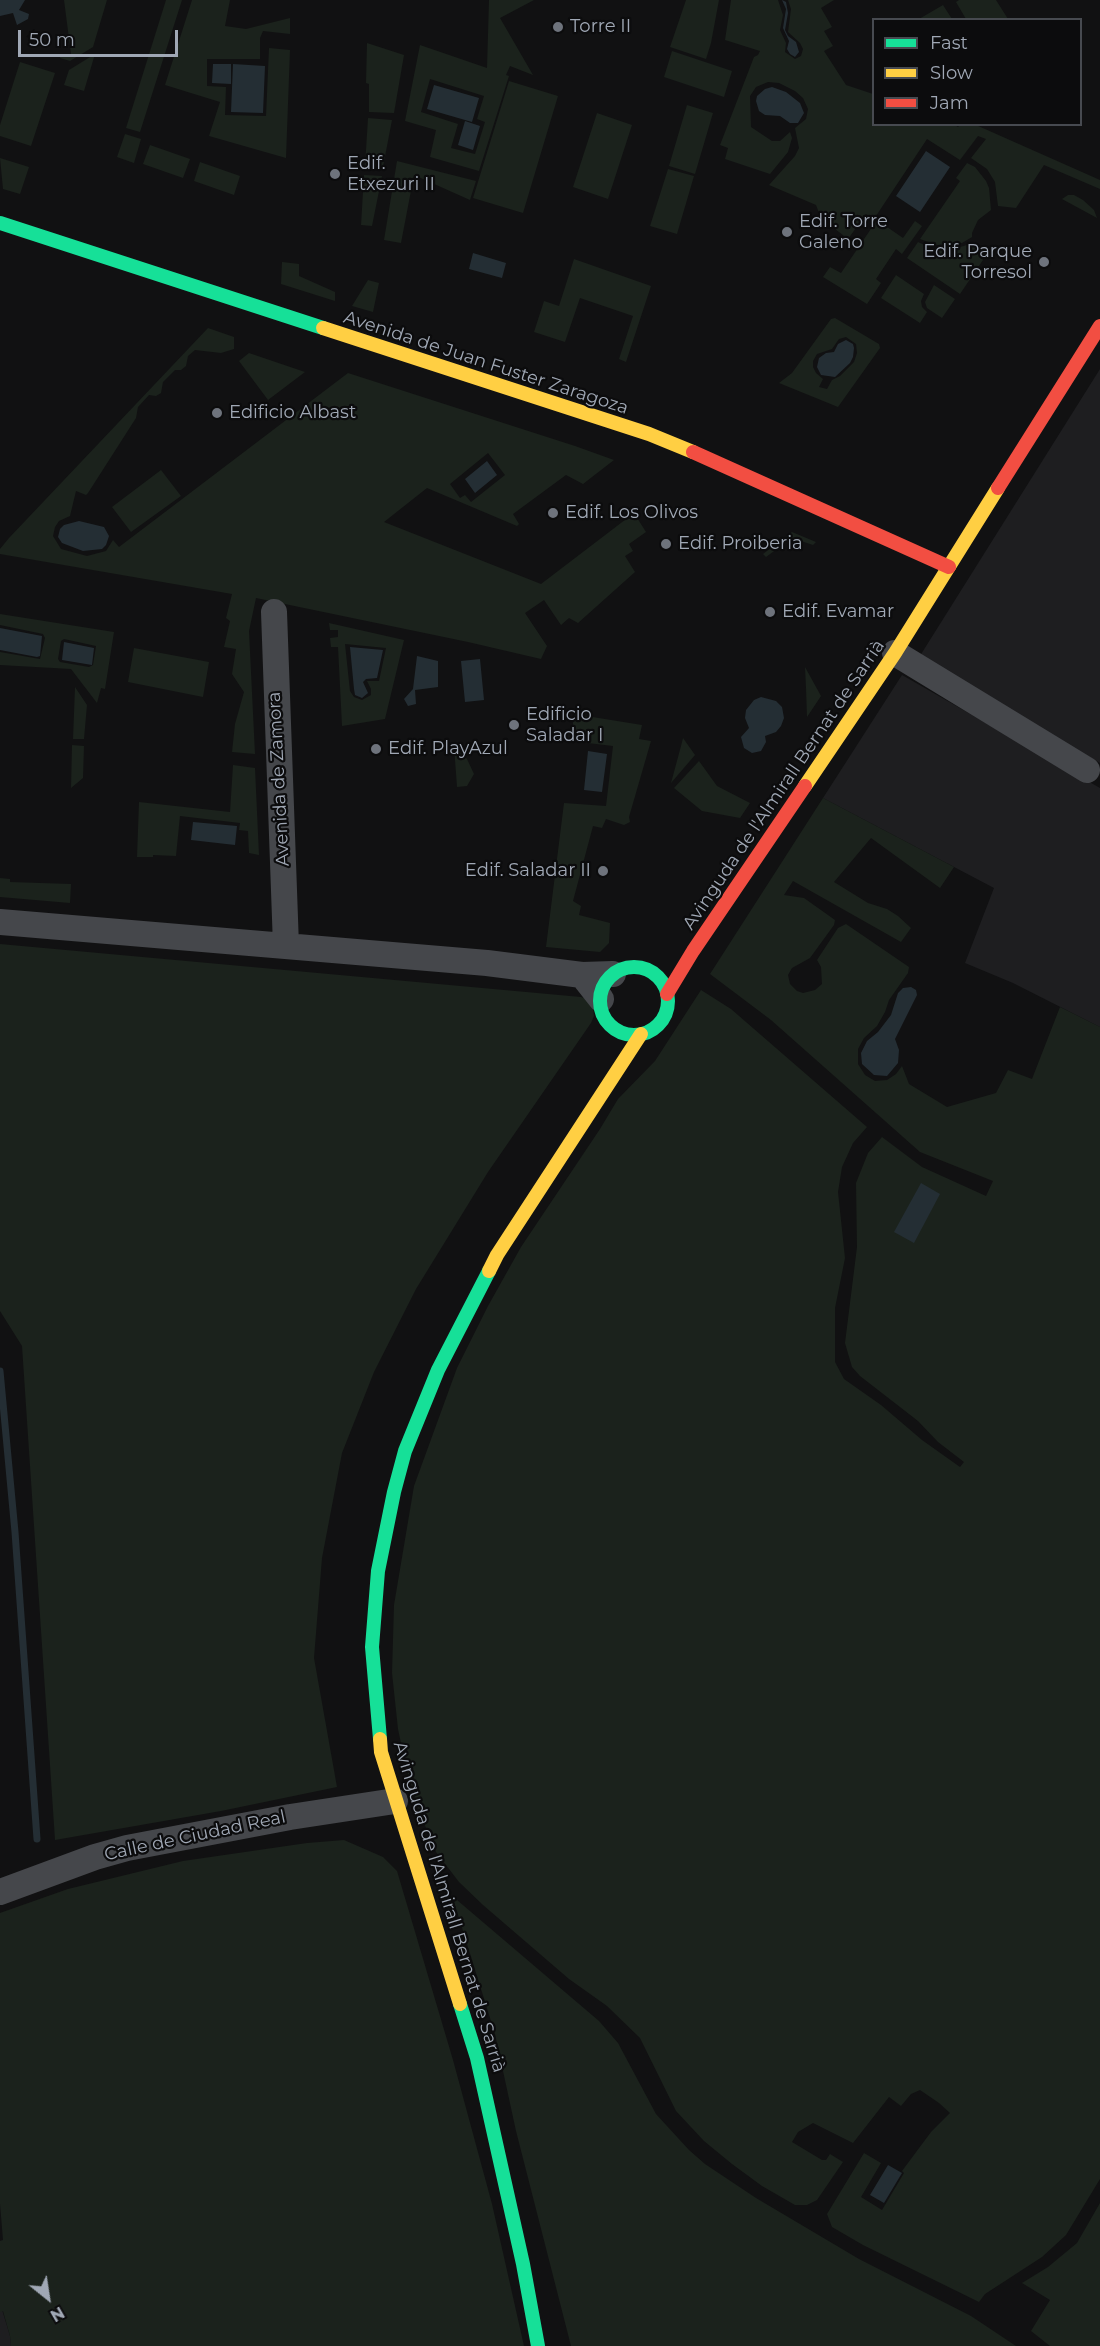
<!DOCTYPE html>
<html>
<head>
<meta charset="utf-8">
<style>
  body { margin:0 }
  #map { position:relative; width:1100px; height:2346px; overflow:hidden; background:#111112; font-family:Montserrat,sans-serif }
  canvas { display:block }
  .legend { position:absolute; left:872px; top:18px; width:210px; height:108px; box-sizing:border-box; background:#0c0c0d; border:2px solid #474a50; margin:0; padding:8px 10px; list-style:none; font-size:18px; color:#a0a8b5 }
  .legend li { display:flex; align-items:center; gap:12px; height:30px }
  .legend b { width:30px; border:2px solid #474a50 }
  .north { position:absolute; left:18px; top:2268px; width:60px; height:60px; -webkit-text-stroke:4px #0c0c0d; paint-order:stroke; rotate:150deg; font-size:16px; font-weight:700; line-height:24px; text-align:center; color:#a0a8b5 }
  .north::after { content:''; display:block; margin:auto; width:21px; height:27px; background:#a0a8b5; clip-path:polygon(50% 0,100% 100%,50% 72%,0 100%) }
  .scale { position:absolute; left:18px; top:30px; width:160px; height:27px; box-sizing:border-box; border:3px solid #a0a8b5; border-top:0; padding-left:8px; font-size:18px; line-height:21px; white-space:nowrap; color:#a0a8b5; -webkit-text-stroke:4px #0c0c0d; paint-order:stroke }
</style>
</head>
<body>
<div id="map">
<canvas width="1100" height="2346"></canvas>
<ul class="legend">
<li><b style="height:8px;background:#16e098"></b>Fast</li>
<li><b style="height:8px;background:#ffcf43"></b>Slow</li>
<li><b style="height:8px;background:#f24e42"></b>Jam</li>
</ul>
<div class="north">N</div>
<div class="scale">50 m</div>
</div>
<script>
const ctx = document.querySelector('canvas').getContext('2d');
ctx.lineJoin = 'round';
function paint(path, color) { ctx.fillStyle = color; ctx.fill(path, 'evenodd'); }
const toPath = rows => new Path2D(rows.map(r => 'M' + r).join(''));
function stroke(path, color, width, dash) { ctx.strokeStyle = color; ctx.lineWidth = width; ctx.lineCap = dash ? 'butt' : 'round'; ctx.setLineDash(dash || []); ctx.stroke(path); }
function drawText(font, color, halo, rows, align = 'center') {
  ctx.font = font + ' Montserrat,sans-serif'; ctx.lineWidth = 4.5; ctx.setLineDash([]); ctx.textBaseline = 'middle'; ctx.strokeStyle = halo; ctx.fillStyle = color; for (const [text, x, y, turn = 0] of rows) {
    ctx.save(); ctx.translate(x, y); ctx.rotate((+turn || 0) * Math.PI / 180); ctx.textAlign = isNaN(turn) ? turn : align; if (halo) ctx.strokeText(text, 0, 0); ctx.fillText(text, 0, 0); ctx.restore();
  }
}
const built = toPath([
  [1100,369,1100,763,918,659],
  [902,675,1100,788,1100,1027,1013,983,965,963,994,888,823,798],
  [0,2303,10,2336,11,2346,0,2346]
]);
const green = toPath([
  [64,0,107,0,93,47,70,61,60,58,61,54,71,54],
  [166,0,182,0,140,132,126,128],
  [192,0,230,0,225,26,246,29,290,18,290,34,263,31,260,38,260,59,207,59,207,86,226,87,225,115,266,116,269,48,290,50,286,158,209,136,220,102,165,85],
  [489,0,534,0,500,18,533,75,510,66,506,75,509,76,479,171,430,157,436,130,405,121,420,45,487,68],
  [430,79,484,96,477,119,485,122,475,154,451,148,458,124,421,112],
  [686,0,719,0,711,43,706,59,670,47],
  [731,0,778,0,783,15,780,30,786,43,785,52,795,59,801,56,803,49,800,43,788,32,791,9,788,0,834,0,821,8,832,27,824,31,833,46,824,51,846,85,873,94,874,124,953,124,958,127,960,125,976,125,1100,180,1100,189,1044,165,1016,208,998,206,995,182,987,169,971,158,986,139,978,136,960,160,927,139,874,219,866,214,848,239,821,218,816,205,769,185,795,156,799,148,795,128,806,119,808,109,803,98,795,91,779,83,768,82,756,87,750,96,751,127,772,141,780,141,790,132,792,138,788,152,770,174,725,159,728,148,720,145,754,57,758,55,760,51,725,40],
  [959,0,996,0,1008,19,966,19,956,2],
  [943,5,952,19,919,19],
  [367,43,404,55,394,113,369,112,369,84,366,83],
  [672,51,732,71,724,97,664,77],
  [95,54,84,91,64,85,69,70],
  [20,62,55,73,31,146,0,136,0,125],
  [509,81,558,96,523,213,473,198],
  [687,105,713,113,695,174,669,166],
  [597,113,632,125,608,199,573,187],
  [368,118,392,120,383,167,365,166],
  [125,134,141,139,134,163,117,157],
  [150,145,190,159,183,178,143,164],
  [0,158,29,167,20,194,3,189],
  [397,161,476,181,470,200,414,175,401,243,384,240],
  [200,162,240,176,234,195,194,181],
  [967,163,975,167,986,181,989,188,991,210,978,220,972,233,972,237,962,243,937,245,920,239,960,181,956,178],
  [668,169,694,176,677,234,650,226],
  [364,175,382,176,372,226,361,225],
  [1068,195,1074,195,1083,200,1094,210,1097,218,1062,199],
  [877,220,903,238,915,221,922,226,902,254,896,249,876,279,881,283,867,304,823,277,830,267,841,273],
  [918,242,931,248,943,250,954,249,973,243,983,260,960,294,907,258],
  [574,259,651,286,626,362,619,359,633,316,580,298,565,342,534,332,544,301,559,306],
  [282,262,299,264,299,276,335,292,335,301,281,284],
  [896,275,924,294,921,301,922,307,927,312,920,323,881,298],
  [368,280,379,283,373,312,352,306],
  [934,285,955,299,942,318,927,308,925,302],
  [835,318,879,344,880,348,838,407,779,383,792,373,831,319],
  [846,337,856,344,857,353,854,362,840,376,832,380,827,389,819,387,823,379,816,373,813,367,813,361,817,354,832,349,839,339],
  [208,328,234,337,234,349,221,353,195,350,188,356,186,366,181,370,175,370,163,382,161,393,156,396,149,395,138,407,136,418,88,493,86,495,76,491,70,516,59,521,55,527,53,536,61,549,87,556,106,551,113,540,119,547,348,373,575,446,614,460,583,484,566,475,513,514,519,524,517,526,427,488,384,522,541,584,634,513,646,532,629,544,633,551,625,556,635,572,578,623,569,618,561,625,544,600,525,613,547,646,541,659,468,642,256,598,249,631,255,754,232,752,235,724,244,692,232,674,236,649,224,647,230,621,226,618,232,594,0,554,0,549,9,538],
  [488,453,505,475,471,502,465,495,460,498,450,484],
  [249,353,305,372,268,400,239,361],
  [161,470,181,496,131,532,112,507],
  [792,532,816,542,813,545,792,538,766,557,763,554],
  [0,614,114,632,105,689,101,688,97,703,71,669,0,665,0,652,40,659,45,638,43,634,0,625],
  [64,639,96,646,93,665,89,667,60,662,58,659,61,641],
  [329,623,404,640,385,719,342,726,338,647,331,647,330,638,338,637,338,630,330,630],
  [345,644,386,648,379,681,367,681,371,689,371,695,362,700,354,697,350,691],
  [134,648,209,662,203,697,128,682],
  [805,667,821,696,807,717,806,688],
  [75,687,87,705,84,739,73,739],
  [574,714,642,725,639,739,651,741,629,817,630,822,624,825,606,819,602,828,593,826,573,901,581,906,579,915,610,923,609,943,600,952,546,947,564,803,606,806,613,746,571,741],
  [683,738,695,755,671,783,681,746],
  [72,745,84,746,83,778,71,788],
  [454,746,467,759,474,774,467,786,457,787],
  [699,761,717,786,750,803,740,818,702,811,674,788],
  [233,765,255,768,259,855,249,853,248,831,239,830,240,823,180,816,176,856,153,855,153,857,137,857,139,802,230,812],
  [823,798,954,867,940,888,871,838,834,882,868,903,887,909,898,916,911,928,901,942,793,881,784,895,804,898,835,920,834,925,810,958,792,968,788,975,790,984,797,991,803,993,815,990,822,984,821,967,817,960,838,928,846,924,909,967,908,973,889,1000,885,1012,877,1026,864,1038,858,1049,858,1064,865,1075,875,1081,887,1080,896,1074,902,1066,909,1084,947,1107,996,1093,1008,1070,1032,1079,1060,1007,1100,1027,1100,2179,1066,2235,1042,2257,985,2294,979,2302,863,2245,832,2227,827,2214,864,2153,881,2163,861,2197,882,2210,904,2173,902,2171,931,2132,950,2113,939,2103,920,2090,911,2094,901,2106,889,2097,853,2143,813,2123,798,2132,792,2142,822,2160,826,2160,830,2154,843,2162,817,2200,807,2205,795,2205,762,2186,732,2164,704,2141,676,2111,640,2038,607,2006,569,1979,483,1905,459,1882,436,1852,421,1816,406,1767,398,1729,392,1673,394,1605,414,1486,457,1368,488,1306,521,1247,600,1129,618,1099,655,1061,701,990,731,1009,867,1127,853,1143,842,1167,838,1192,845,1258,835,1308,835,1362,844,1379,881,1405,922,1440,960,1467,964,1462,938,1442,918,1421,860,1376,852,1367,845,1343,857,1247,856,1183,868,1153,882,1137,922,1167,986,1196,993,1181,920,1152,771,1020,710,974],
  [0,878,10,879,10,882,71,884,70,903,0,897],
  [0,944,581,997,587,999,593,1007,594,1016,591,1023,488,1172,416,1289,374,1372,342,1453,322,1558,314,1658,337,1787,221,1811,55,1840,22,1346,0,1311],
  [344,1840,383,1857,397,1871,453,2060,492,2204,524,2346,11,2346,10,2336,3,2311,0,2312,0,2241,3,2240,0,2204,0,1913,68,1889,183,1861,307,1843],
  [457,1900,599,2021,618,2043,656,2114,689,2150,705,2164,756,2198,859,2259,971,2316,1016,2346,571,2346,516,2131,495,2034,454,1902],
  [1100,2203,1100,2346,1050,2346,1031,2331,1050,2300,1022,2283,1048,2267,1077,2243]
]);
const water = toPath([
  [0,0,25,0,19,10,29,14,28,19,17,25,13,13,0,16],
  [782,0,786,2,788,13,785,30,788,36,796,42,799,52,795,57,790,54,787,49,789,41,783,28,786,9],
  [213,64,231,64,231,84,212,83],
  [233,64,265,66,263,113,231,112],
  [434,85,479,98,472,122,427,109],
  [772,87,786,92,800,103,804,113,798,123,790,123,780,116,765,115,759,111,756,101,757,96,765,89],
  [465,121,480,126,473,150,458,145],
  [926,151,950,167,920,212,896,196],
  [473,253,506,263,502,278,469,269],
  [846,340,853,344,854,348,853,357,850,363,835,377,821,375,817,367,819,358,826,353,834,352,838,344],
  [487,461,497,475,475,493,465,479],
  [79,521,104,527,109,536,106,545,102,549,83,551,62,543,58,537,60,529,64,525],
  [0,628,42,636,40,656,37,657,0,650],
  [64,642,94,648,92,665,62,660],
  [350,647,383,650,377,678,366,679,363,682,368,693,362,698,355,695,354,689],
  [417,656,438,661,438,687,415,690,416,704,408,706,404,699,413,689],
  [480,659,484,700,465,702,461,661],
  [761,697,776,701,782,707,784,718,781,726,776,732,765,736,766,742,761,751,752,753,744,748,741,737,749,728,745,718,746,710,754,700],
  [588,751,607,754,602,792,584,790],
  [193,822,237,826,235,845,191,840],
  [911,987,916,990,917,995,895,1039,899,1050,898,1063,887,1076,874,1075,862,1064,861,1053,867,1041,878,1032,891,1015,898,993,903,988],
  [921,1183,940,1194,914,1243,894,1232],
  [888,2165,902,2173,884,2203,870,2195]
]);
const stream = toPath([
  [0,1371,15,1532,37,1839]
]);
const street = toPath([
  [274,612,286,946],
  [895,653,1087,770],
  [0,922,487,963,582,975,613,974],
  [582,975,601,999],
  [0,1892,95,1857,127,1848,290,1817,395,1801]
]);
const fast = toPath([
  [0,223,323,328],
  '600 1001a34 34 0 1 1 68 0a34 34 0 1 1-68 0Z',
  [380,1739,372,1647,378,1571,394,1492,405,1451,438,1370,489,1271],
  [460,2004,477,2058,523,2264,538,2346]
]);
const slow = toPath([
  [323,328,649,434,693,452],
  [805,786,895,653,998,488],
  [489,1271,497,1255,641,1034],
  [380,1739,381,1752,460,2004]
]);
const jam = toPath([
  [693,452,949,567],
  [998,488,1100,326],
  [667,994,693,951,805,786]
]);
const markers = [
  [558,27,6,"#6e737c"],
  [335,174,6,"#6e737c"],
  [787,232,6,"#6e737c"],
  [1044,262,6,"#6e737c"],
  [217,413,6,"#6e737c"],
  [553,513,6,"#6e737c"],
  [666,544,6,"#6e737c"],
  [770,612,6,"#6e737c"],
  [514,725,6,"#6e737c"],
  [376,749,6,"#6e737c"],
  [603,871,6,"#6e737c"]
];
const poiNames = [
  ["Torre II",570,27],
  ["Edif.",347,164],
  ["Etxezuri II",347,185],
  ["Edif. Torre",799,222],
  ["Galeno",799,243],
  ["Edif. Parque",1032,252,"right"],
  ["Torresol",1032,273,"right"],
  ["Edificio Albast",229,413],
  ["Edif. Los Olivos",565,513],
  ["Edif. Proiberia",678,544],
  ["Edif. Evamar",782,612],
  ["Edificio",526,715],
  ["Saladar I",526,736],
  ["Edif. PlayAzul",388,749],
  ["Edif. Saladar II",591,871,"right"]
];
const streetNames = [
  ["Avenida de Juan Fuster Zaragoza",486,363,18],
  ["Avenida de Zamora",279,779,-93],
  ["Avinguda de l'Almirall Bernat de Sarrià",784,785,-56],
  ["Calle de Ciudad Real",195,1836,-12],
  ["Avinguda de l'Almirall Bernat de Sarrià",449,1907,73]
];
paint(built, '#1e1e20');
paint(green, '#1b221c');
paint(water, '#242e34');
stroke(stream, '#242e34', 7);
stroke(street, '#45474b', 26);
stroke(fast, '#16e098', 14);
stroke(slow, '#ffcf43', 14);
stroke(jam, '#f24e42', 14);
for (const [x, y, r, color] of markers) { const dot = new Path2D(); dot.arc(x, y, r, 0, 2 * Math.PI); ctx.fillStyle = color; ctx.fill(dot); stroke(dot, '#0c0c0d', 2); }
drawText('18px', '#a0a8b5', '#0c0c0d', poiNames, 'left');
drawText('18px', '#a0a8b5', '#0c0c0d', streetNames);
</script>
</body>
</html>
